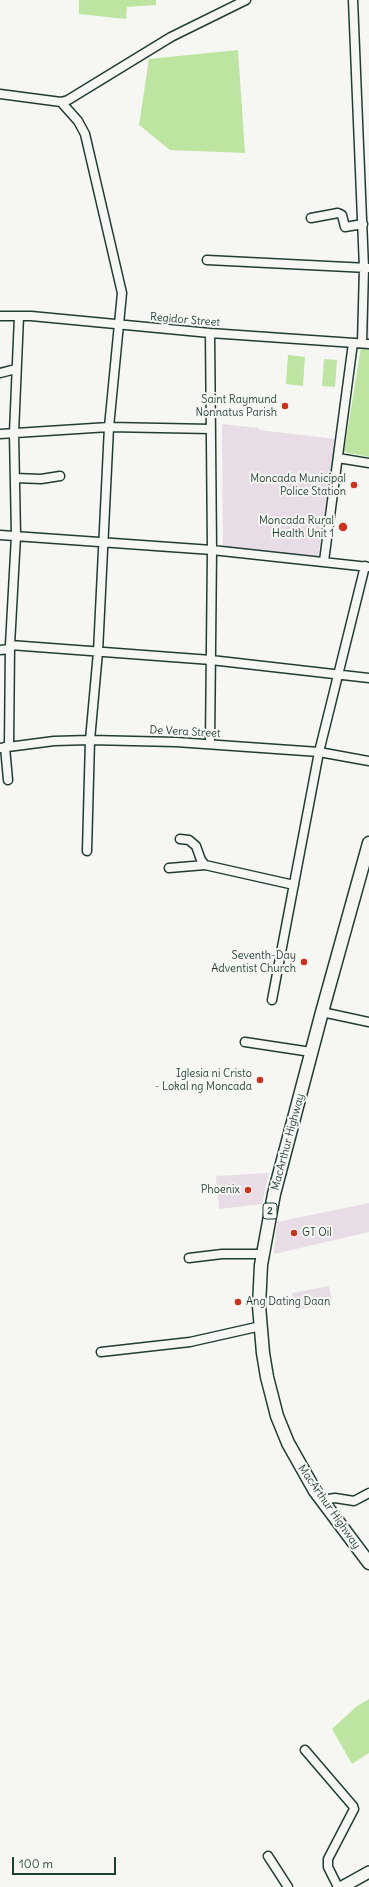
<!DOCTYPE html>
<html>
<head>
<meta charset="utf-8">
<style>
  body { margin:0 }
  #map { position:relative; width:369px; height:1887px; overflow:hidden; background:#f6f6f2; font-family:Delius,sans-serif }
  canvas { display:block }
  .scale { position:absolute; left:12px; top:1857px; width:104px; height:18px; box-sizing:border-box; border:2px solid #1f3d34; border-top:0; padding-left:5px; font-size:12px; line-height:14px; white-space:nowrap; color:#1f3d34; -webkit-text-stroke:3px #f6f6f2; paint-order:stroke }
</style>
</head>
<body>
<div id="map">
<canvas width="369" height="1887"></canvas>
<div class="scale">100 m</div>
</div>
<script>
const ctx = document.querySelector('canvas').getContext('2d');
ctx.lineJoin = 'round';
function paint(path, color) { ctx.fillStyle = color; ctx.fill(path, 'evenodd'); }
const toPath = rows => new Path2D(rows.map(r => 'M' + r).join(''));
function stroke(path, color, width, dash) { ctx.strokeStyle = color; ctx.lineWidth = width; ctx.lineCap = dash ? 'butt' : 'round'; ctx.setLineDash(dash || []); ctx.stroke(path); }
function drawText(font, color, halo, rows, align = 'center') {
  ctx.font = font + ' Delius,sans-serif'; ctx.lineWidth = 4; ctx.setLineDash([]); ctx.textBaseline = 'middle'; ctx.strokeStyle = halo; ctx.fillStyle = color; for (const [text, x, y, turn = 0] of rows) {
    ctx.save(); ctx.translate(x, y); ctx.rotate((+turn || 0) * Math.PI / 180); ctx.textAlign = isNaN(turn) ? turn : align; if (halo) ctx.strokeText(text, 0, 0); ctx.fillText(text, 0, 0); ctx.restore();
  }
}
const built = toPath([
  [368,271,369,271,369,339,366,338],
  [222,424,259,428,259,430,336,439,318,558,223,547],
  [269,1173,262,1204,219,1209,216,1176],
  [369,1203,369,1232,274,1254,277,1222],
  [329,1286,332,1303,295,1310,292,1293]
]);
const green = toPath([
  [79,0,156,0,156,5,127,7,126,19,79,14],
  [238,50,245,153,170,150,139,125,149,59],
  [361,347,369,349,369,457,344,452],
  [288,355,305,357,303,386,286,384],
  [324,359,337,360,335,387,322,386],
  [369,1699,369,1753,352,1764,332,1729,357,1706]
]);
const minor = toPath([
  [353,0,364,268,362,343],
  [0,94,61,102,68,100,171,37,246,0],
  [61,102,78,121,85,134,122,293,109,427,98,652,90,740,87,851],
  [311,218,338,213,342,215,345,227,363,224],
  [207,260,368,268],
  [0,316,31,316,210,333,369,344],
  [210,333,212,550,210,743],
  [0,373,16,369],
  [0,434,109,427,211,429],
  [338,458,369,463],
  [15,478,41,479,60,476],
  [0,535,212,550,369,567],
  [324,561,353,343],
  [10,645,211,660,369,678],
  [0,650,10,649],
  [9,746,10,645,16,536,14,433,19,316],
  [5,747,8,780],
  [0,748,54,741,90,740,176,742,319,752,369,761],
  [180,839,189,840,196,846,201,860,205,865],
  [169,868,205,865,294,885],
  [272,1000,319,752,365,566],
  [322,1012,369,1022],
  [245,1042,311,1052],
  [189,1258,222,1254,263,1254],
  [101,1352,190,1342,261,1326],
  [322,1500,335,1498,354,1501,369,1493],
  [305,1750,353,1806,354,1809,328,1859,328,1867,338,1887],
  [268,1856,288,1887]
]);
const major = toPath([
  [342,1887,369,1872]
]);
const highway = toPath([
  [369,843,322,1012,274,1194,261,1265,259,1306,263,1353,267,1377,277,1416,288,1443,315,1491,369,1563]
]);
const markers = [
  [285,406,4,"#c8321e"],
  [354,485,4,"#c8321e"],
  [343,527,5,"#c8321e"],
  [304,962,4,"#c8321e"],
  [260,1080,4,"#c8321e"],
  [248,1190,4,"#c8321e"],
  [294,1233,4,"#c8321e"],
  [238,1302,4,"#c8321e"]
];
const shields = [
  [270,1211,14]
];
const shieldNames = [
  ["2",270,1211]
];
const streetNames = [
  ["Regidor Street",185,320,5],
  ["De Vera Street",185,732,3],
  ["MacArthur Highway",288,1142,-75],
  ["MacArthur Highway",329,1507,55]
];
const poiNames = [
  ["Saint Raymund",277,400],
  ["Nonnatus Parish",277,413],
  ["Moncada Municipal",346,479],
  ["Police Station",346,492],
  ["Moncada Rural",334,521],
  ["Health Unit 1",334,534],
  ["Seventh-Day",296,956],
  ["Adventist Church",296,969],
  ["Iglesia ni Cristo",252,1074],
  ["- Lokal ng Moncada",252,1087],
  ["Phoenix",240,1190],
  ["GT Oil",302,1233,"left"],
  ["Ang Dating Daan",246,1302,"left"]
];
paint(built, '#e8dde7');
paint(green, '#bde5a1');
stroke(minor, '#1f3d34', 11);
stroke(major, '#1f3d34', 14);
stroke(highway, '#1f3d34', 15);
stroke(minor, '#f6f6f2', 8);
stroke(major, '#f6f6f2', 11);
stroke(highway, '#f6f6f2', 12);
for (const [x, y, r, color] of markers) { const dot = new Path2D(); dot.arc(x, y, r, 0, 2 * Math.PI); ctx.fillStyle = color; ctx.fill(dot); stroke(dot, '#f6f6f2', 1.5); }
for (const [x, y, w] of shields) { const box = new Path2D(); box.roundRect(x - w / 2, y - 8, w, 16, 3); ctx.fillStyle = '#f6f6f2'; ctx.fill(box); stroke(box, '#1f3d34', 1); }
drawText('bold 10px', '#1f3d34', null, shieldNames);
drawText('11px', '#1f3d34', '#f6f6f2', streetNames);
drawText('11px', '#1f3d34', '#f6f6f2', poiNames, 'right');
</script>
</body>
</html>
